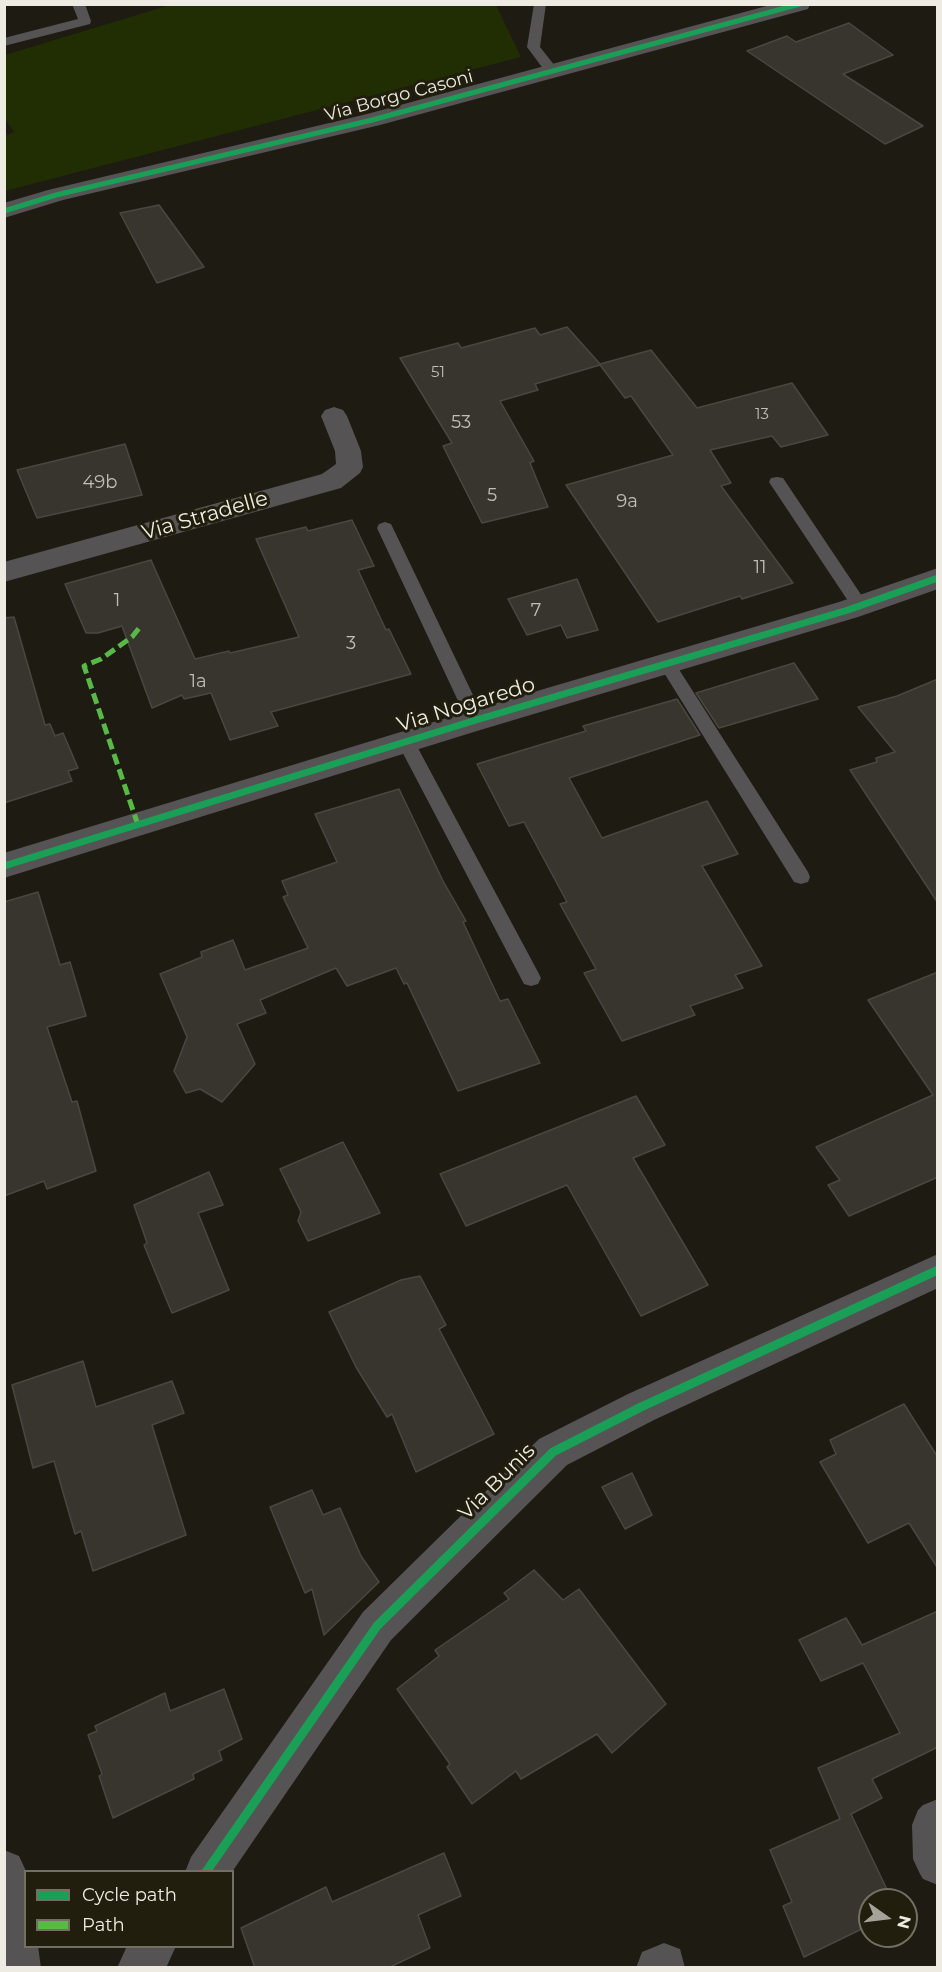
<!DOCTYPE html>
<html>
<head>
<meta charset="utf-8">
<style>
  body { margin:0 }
  #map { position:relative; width:942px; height:1972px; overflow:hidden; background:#1d1b12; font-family:Montserrat,sans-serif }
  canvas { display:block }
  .frame { position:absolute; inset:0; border:6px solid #eeece2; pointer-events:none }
  .legend { position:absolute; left:24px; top:1870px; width:210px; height:78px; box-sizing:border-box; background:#211e0e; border:2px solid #737063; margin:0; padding:8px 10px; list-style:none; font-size:18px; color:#eeece2 }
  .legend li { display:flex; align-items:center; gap:12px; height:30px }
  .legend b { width:30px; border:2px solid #737063 }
  .north { position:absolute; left:858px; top:1888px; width:60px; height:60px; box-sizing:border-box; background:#211e0e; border:2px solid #737063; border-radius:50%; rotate:104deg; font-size:16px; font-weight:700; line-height:24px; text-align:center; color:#eeece2 }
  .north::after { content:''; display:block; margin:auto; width:21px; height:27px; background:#a5a399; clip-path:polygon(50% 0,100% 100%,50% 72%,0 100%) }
</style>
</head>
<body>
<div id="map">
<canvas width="942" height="1972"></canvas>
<div class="frame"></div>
<ul class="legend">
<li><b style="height:8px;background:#1a9f57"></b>Cycle path</li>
<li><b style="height:8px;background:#58b947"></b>Path</li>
</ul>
<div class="north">N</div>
</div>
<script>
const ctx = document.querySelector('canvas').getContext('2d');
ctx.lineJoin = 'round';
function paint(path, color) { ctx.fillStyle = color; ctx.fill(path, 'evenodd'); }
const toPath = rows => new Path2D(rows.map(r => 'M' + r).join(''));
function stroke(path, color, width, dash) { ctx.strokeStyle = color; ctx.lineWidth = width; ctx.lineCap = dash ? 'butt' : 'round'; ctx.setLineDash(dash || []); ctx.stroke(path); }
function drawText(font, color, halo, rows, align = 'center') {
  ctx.font = font + ' Montserrat,sans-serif'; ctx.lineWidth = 6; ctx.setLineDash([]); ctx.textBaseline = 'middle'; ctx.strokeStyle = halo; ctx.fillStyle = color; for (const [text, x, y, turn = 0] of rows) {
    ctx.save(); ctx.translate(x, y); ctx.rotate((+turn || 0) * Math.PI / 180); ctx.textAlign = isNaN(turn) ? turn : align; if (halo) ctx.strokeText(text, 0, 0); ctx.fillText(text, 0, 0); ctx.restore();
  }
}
const green = toPath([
  [173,4,496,5,521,57,5,191,5,136,14,132,5,119,5,55]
]);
const building = toPath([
  [849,23,893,55,843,74,923,126,885,144,747,51,787,36,796,42,849,23],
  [159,205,204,267,157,283,120,213,159,205],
  [567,327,600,364,651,350,697,408,792,383,828,435,781,447,772,436,710,450,731,483,721,486,793,583,742,599,740,596,658,622,566,485,673,455,631,396,625,398,600,365,535,384,538,390,500,401,534,461,530,463,548,507,482,523,443,446,452,443,400,358,458,343,461,348,535,328,540,335,567,327],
  [125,444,142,495,37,518,17,470,125,444],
  [352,520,374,566,358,570,386,630,389,629,411,674,271,712,278,726,230,740,211,693,184,699,182,695,152,708,122,626,98,633,86,633,65,584,151,560,195,659,229,651,230,653,299,637,256,539,306,527,308,531,352,520],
  [577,579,598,630,567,638,561,625,527,635,508,599,577,579],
  [14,617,45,725,50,724,55,736,63,733,78,768,68,771,72,781,4,803,4,618,14,617],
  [794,663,818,699,719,728,696,693,794,663],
  [938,679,938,903,850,770,877,762,876,758,895,752,858,707,897,696,938,679],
  [677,699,700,735,569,778,602,838,707,801,738,854,702,866,762,966,735,975,743,988,690,1006,695,1015,622,1041,584,973,596,969,560,904,567,902,524,822,509,826,477,764,586,731,583,726,677,699],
  [399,789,443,881,466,921,463,922,500,1001,508,999,540,1063,458,1091,407,983,404,984,396,968,347,986,336,968,260,1000,266,1013,237,1024,255,1064,222,1102,200,1089,186,1093,174,1071,187,1037,160,974,202,957,201,952,233,940,245,970,308,948,283,897,288,895,282,881,337,862,315,814,399,789],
  [38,892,60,965,70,962,86,1016,47,1027,72,1102,77,1101,96,1171,47,1189,44,1181,4,1196,4,902,38,892],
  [938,972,938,1177,849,1216,828,1185,840,1180,816,1147,933,1095,868,1000,938,972],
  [636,1096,665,1145,633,1158,708,1285,641,1316,567,1185,466,1226,440,1174,636,1096],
  [343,1142,380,1213,308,1241,298,1221,301,1212,280,1169,343,1142],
  [209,1172,223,1205,198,1213,229,1290,172,1313,144,1245,147,1243,134,1205,209,1172],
  [420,1276,446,1325,439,1329,494,1434,416,1472,392,1414,387,1417,356,1367,329,1312,401,1280,420,1276],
  [83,1361,96,1407,172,1381,184,1413,152,1425,186,1535,93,1571,81,1531,75,1534,54,1461,33,1468,12,1385,83,1361],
  [904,1404,937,1456,937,1567,909,1523,868,1543,820,1462,836,1454,830,1440,904,1404],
  [632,1473,652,1515,625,1529,602,1487,632,1473],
  [312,1490,323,1515,340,1508,361,1556,379,1582,324,1635,312,1589,305,1593,270,1507,312,1490],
  [534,1570,563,1600,579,1589,666,1704,612,1753,597,1734,521,1779,516,1771,472,1804,447,1767,450,1764,397,1689,439,1656,435,1650,509,1599,504,1593,534,1570],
  [938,1611,938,1747,872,1779,882,1798,851,1814,892,1900,870,1900,870,1925,804,1957,783,1906,792,1902,770,1850,840,1819,818,1768,900,1733,863,1663,821,1681,799,1640,846,1618,862,1645,938,1611],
  [224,1689,242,1739,219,1751,222,1760,193,1774,194,1779,113,1818,99,1776,102,1774,88,1735,97,1731,95,1726,165,1693,170,1711,224,1689],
  [444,1853,461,1896,418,1915,430,1948,388,1968,255,1968,241,1928,326,1887,332,1902,444,1853]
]);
const lane = toPath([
  [72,4,85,4,91,21,90,24,4,46,4,38,78,19,72,4],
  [534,4,546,4,540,47,559,71,557,74,547,74,527,47,534,4],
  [777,477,783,478,866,602,868,606,866,610,854,610,769,482,771,478,777,477],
  [385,522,391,524,393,528,485,720,482,725,476,727,470,725,467,720,377,528,379,524,385,522],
  [667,658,673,660,808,872,810,877,808,882,801,884,794,882,661,668,658,664,661,660,667,658],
  [406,735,412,737,538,972,541,978,538,984,531,986,524,984,397,742,400,737,406,735]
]);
const street = toPath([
  [774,4,810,4,808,9,380,125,63,200,4,218,4,203,48,190,367,114,774,4],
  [334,407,343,410,347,416,361,451,363,467,360,473,341,488,4,582,4,562,322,474,336,464,335,451,321,416,325,410,334,407],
  [938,568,938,589,858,617,477,731,4,878,4,853,476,709,839,602,938,568],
  [938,1254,938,1288,654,1420,567,1465,391,1640,232,1872,185,1872,191,1857,363,1612,539,1439,628,1394,938,1254],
  [938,1799,938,1885,923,1879,920,1874,913,1859,912,1825,918,1810,923,1805,938,1799],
  [4,1850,19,1856,26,1871,26,1946,38,1946,41,1968,4,1968,4,1850],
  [664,1943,680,1949,685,1968,636,1968,642,1952,664,1943],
  [127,1946,176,1946,166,1968,117,1968,127,1946]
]);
const quiet = toPath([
  [138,825,84,666,101,659,132,637,140,627]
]);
const cyclewayFar2 = toPath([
  [4,211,56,195,372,120,800,4]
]);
const cyclewayFar1 = toPath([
  [4,866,476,720,848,610,938,578]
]);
const cycleway = toPath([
  [206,1872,377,1626,553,1452,641,1407,938,1270]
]);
const farNumbernames = [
  ["51",438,373],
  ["13",762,415]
];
const farStreetnames = [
  ["Via Borgo Casoni",399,96,-15]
];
const numberNames = [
  ["53",461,423],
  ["49b",100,483],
  ["5",492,496],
  ["9a",627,502],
  ["11",760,568],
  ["1",117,601],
  ["7",536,611],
  ["3",351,644],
  ["1a",198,682]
];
const streetNames = [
  ["Via Stradelle",205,516,-16],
  ["Via Nogaredo",466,705,-17],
  ["Via Bunis",497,1482,-45]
];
paint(green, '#212d02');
paint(building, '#37352e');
stroke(building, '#494840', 1.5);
paint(lane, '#555354');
paint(street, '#555354');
stroke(quiet, '#58b947', 5, [11, 5]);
stroke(cyclewayFar2, '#1a9f57', 5);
stroke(cyclewayFar1, '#1a9f57', 7);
stroke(cycleway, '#1a9f57', 9);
drawText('15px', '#c0beb5', null, farNumbernames);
drawText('18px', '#eeece2', '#211e0e', farStreetnames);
drawText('18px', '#c0beb5', null, numberNames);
drawText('21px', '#eeece2', '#211e0e', streetNames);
</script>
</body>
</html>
